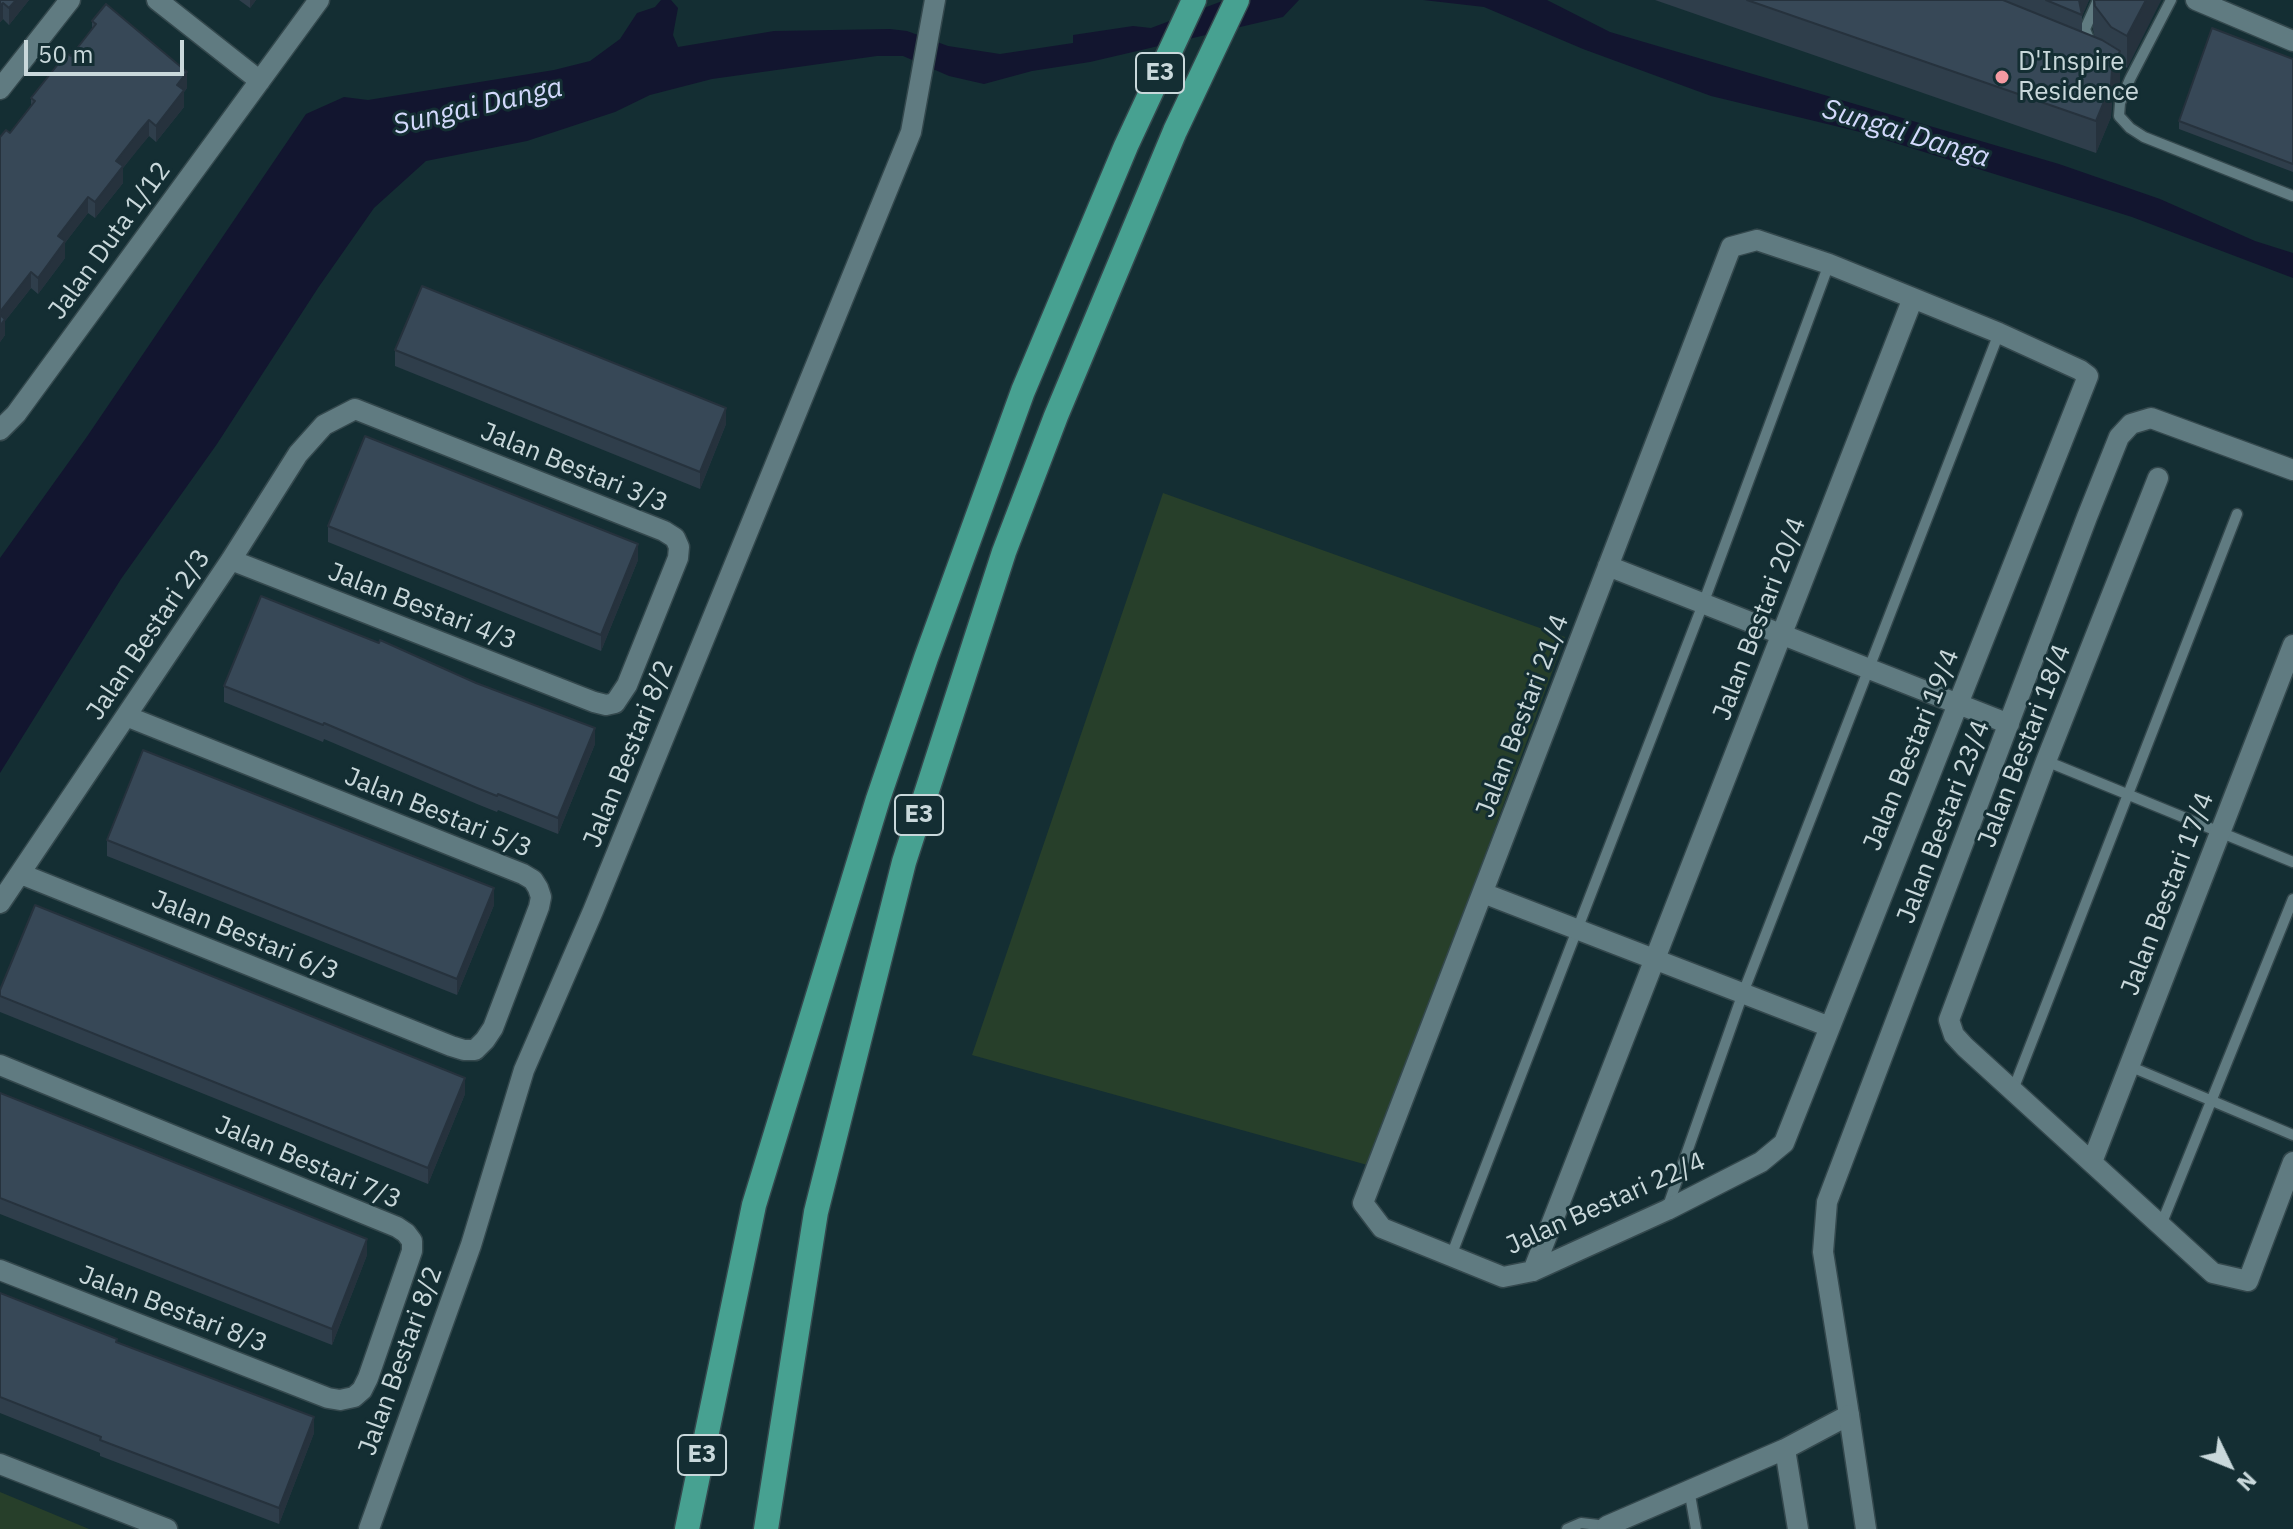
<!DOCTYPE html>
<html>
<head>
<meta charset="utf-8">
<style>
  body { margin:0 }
  #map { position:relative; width:2293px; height:1529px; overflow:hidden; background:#142e33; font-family:"IBM Plex Sans",sans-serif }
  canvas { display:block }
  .north { position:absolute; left:2189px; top:1425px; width:80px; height:80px; -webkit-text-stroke:6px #142e33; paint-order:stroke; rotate:133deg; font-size:22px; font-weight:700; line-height:32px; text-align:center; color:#c9d8db }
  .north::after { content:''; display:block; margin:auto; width:28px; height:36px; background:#c9d8db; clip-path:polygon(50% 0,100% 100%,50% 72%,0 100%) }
  .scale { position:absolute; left:24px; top:40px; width:160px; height:36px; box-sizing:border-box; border:4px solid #c9d8db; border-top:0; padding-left:10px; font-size:24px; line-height:28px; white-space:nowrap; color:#c9d8db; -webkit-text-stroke:6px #142e33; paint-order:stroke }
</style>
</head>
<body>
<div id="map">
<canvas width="2293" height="1529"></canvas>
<div class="north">N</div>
<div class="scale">50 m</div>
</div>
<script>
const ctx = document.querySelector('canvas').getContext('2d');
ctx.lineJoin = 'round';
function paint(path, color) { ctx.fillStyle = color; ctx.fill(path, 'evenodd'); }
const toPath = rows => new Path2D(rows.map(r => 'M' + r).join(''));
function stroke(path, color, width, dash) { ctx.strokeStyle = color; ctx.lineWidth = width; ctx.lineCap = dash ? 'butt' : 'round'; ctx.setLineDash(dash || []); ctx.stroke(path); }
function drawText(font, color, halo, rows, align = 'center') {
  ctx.font = font + ' "IBM Plex Sans",sans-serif'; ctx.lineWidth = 6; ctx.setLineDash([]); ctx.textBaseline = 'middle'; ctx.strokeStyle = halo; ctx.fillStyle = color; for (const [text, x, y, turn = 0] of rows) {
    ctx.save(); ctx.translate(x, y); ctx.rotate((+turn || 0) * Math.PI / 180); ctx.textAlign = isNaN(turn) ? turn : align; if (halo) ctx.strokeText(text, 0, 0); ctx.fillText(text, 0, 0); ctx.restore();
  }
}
const green = toPath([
  [1163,493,1565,637,1371,1166,972,1055],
  [0,1492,89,1529,0,1529]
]);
const water = toPath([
  [661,0,671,0,678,8,673,35,678,47,774,31,890,29,907,31,948,46,1000,54,1073,43,1073,35,1133,26,1151,28,1225,0,1299,0,1283,17,1090,62,1032,71,984,84,949,76,903,56,877,56,712,79,650,95,615,112,527,141,426,161,374,208,318,288,217,444,121,579,0,773,0,558,86,438,306,114,344,97,368,100,554,70,590,61,620,39,637,13,655,7],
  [1423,0,1547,0,1610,32,2059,164,2160,199,2255,241,2293,253,2293,278,2132,217,1860,132,1711,96,1583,49,1484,7]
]);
const service = toPath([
  [2171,0,2130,79,2120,103,2119,116,2130,128,2144,137,2293,196],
  [2091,44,2085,29,2098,0],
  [2046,761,2293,862],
  [2129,1066,2293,1135],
  [2013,1090,2237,514],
  [1668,1206,1743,993,1999,333],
  [2161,1225,2293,899],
  [1451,1256,1703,604,1829,264],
  [1689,1489,1696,1529],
  [1567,1529,1581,1523,1607,1526]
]);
const minor = toPath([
  [157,0,260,81],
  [2196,0,2293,41],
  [0,89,70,0],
  [1757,240,1829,264,1999,333,2080,370,2088,376,1784,1143,1761,1162,1667,1210,1533,1271,1503,1277,1382,1228,1363,1203,1731,247,1757,240],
  [0,430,16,414,319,0],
  [2158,478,2046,761,1949,1020,1954,1035,1965,1047,2213,1273,2248,1281,2293,1162],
  [1608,566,2009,724],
  [21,874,451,1046,464,1050,475,1050,485,1040,493,1028,539,907,541,897,538,888,533,880,523,874,126,716],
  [1483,893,1830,1027],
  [0,903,231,560,298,454,324,425,355,409,664,531,675,538,679,547,678,558,627,685,615,703,606,705,594,702,231,560],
  [0,1065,397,1227,406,1233,412,1241,412,1251,368,1378,362,1390,354,1397,340,1400,328,1398,0,1270],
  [2092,1162,2293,645],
  [1533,1271,1913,298],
  [1785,1449,1798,1529],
  [0,1464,167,1529],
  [369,1529,471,1245,524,1070,593,911,911,132,935,0],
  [1608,1529,1607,1526,1785,1449,1849,1415,1823,1252,1827,1202,2087,517,2119,437,2131,424,2151,418,2293,470]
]);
const tertiary = toPath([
  [1849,1415,1866,1529]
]);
const motorway = toPath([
  [687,1529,754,1205,878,799,926,658,1023,391,1126,146,1194,0],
  [766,1529,816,1212,904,862,1004,552,1056,416,1175,131,1237,0]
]);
const wall = toPath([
  [0,0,29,0,9,25,3,19,0,22],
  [239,0,256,0,250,8],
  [1655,0,2089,0,2082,16,2082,32,2095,38,2093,30,2093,0,2161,0,2127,68,2120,64,2120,82,2112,100,2111,117,2096,153],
  [92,21,187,88,184,92,184,107,156,142,149,136,138,149,123,168,123,183,95,218,88,213,71,235,65,243,65,258,38,294,31,288,20,302,5,321,5,335,0,342,0,137,10,133,31,106,31,98,71,56,92,29],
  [2293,59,2293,172,2179,129,2179,121],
  [395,350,726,424,700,489,395,366],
  [328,526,638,560,601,651,328,542],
  [224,686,595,744,558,834,498,810,497,812,477,804,324,739,323,742,224,702],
  [107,840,494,905,457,995,107,856],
  [0,990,465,1094,428,1184,0,1012],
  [0,1093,367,1255,332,1345,0,1214],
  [0,1293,117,1342,314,1433,279,1524,100,1456,100,1453,0,1413]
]);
const shadedWall = toPath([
  [16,0,29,0,9,25,9,8],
  [250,0,256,0,250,8],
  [2078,0,2089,0,2082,16,2082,15],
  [2146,0,2161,0,2127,68,2127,36],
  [3,3,3,19,0,22,0,6],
  [2120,51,2120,82,2112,100,2111,117,2096,153,2096,121,2112,69],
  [187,72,187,88,184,92,184,107,156,142,156,126,177,85],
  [149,120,149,136,123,168,123,183,95,218,95,202,116,161],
  [88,197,88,213,65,243,65,258,38,294,38,278,58,236],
  [31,272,31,288,5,321,5,335,0,342,0,312],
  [726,408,726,424,700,489,700,472],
  [638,544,638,560,601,651,601,635],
  [595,728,595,744,558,834,558,818],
  [494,888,494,905,457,995,457,979],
  [465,1078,465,1094,428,1184,428,1168],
  [367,1239,367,1255,332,1345,332,1329],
  [314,1417,314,1433,279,1524,279,1508]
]);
const building = toPath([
  [0,0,16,0,9,8,3,3,0,6,0,0],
  [1747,0,2003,0,2102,40,2120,51,2112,69,2111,85,2096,121,1747,0],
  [2046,0,2079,0,2082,15,2046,0],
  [2094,0,2146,0,2127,36,2111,27,2095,6,2094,0],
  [106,4,187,72,177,85,184,90,156,126,149,120,138,133,116,161,123,166,95,202,88,197,58,236,65,241,38,278,31,272,0,312,0,137,6,130,10,133,35,101,31,98,67,53,71,56,96,24,92,21,106,4],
  [2212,28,2293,59,2293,164,2179,121,2212,28],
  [422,286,726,408,700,472,395,350,422,286],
  [0,315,5,319,0,326,0,315],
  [365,436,638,544,601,635,328,526,365,436],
  [261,596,379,643,380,640,476,683,595,728,558,818,498,794,497,796,477,788,324,723,323,725,224,686,261,596],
  [143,750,494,888,457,979,107,840,143,750],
  [35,905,465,1078,428,1168,0,996,0,990,35,905],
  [0,1093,367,1239,332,1329,0,1198,0,1093],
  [0,1293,117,1339,116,1342,314,1417,279,1508,100,1440,101,1437,0,1397,0,1293]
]);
const markers = [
  [2002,77,8,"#f49aa2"]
];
const shields = [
  [1160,73,48],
  [919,815,48],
  [702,1455,48]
];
const shieldNames = [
  ["E3",1160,73],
  ["E3",919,815],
  ["E3",702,1455]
];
const poiNames = [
  ["D'Inspire",2018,62],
  ["Residence",2018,92]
];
const streetNames = [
  ["Jalan Duta 1/12",110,241,-54],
  ["Jalan Bestari 3/3",574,468,22],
  ["Jalan Bestari 4/3",422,607,21],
  ["Jalan Bestari 20/4",1760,619,-69],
  ["Jalan Bestari 2/3",149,635,-56],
  ["Jalan Bestari 21/4",1523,716,-69],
  ["Jalan Bestari 18/4",2025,746,-69],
  ["Jalan Bestari 19/4",1912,750,-68],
  ["Jalan Bestari 8/2",629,754,-68],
  ["Jalan Bestari 5/3",438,813,22],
  ["Jalan Bestari 23/4",1944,822,-69],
  ["Jalan Bestari 17/4",2168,894,-69],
  ["Jalan Bestari 6/3",245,936,22],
  ["Jalan Bestari 7/3",308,1163,23],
  ["Jalan Bestari 22/4",1606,1204,-24],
  ["Jalan Bestari 8/3",173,1310,21],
  ["Jalan Bestari 8/2",401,1361,-70]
];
const waterNames = [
  ["Sungai Danga",478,107,-13],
  ["Sungai Danga",1906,134,17]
];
paint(green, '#273f2a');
paint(water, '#12152f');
stroke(service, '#34484d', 13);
stroke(minor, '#34484d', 23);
stroke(tertiary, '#34484d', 23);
stroke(motorway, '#34484d', 27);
stroke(service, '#607b81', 10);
stroke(minor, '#607b81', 20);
stroke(tertiary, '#607b81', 20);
stroke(motorway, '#47a191', 24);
paint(wall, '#2f3e4b');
paint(shadedWall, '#26323d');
paint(building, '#374857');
stroke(building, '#26323d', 2);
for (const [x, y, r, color] of markers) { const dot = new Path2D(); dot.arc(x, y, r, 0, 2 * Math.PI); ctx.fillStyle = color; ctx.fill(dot); stroke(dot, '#142e33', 3); }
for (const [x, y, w] of shields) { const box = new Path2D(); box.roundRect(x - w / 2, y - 20, w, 40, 6); ctx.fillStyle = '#142e33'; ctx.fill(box); stroke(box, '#c9d8db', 2); }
drawText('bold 24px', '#c9d8db', null, shieldNames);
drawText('26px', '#c9d8db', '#142e33', poiNames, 'left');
drawText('26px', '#c9d8db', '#142e33', streetNames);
drawText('italic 28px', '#d3d9fc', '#142e33', waterNames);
</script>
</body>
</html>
